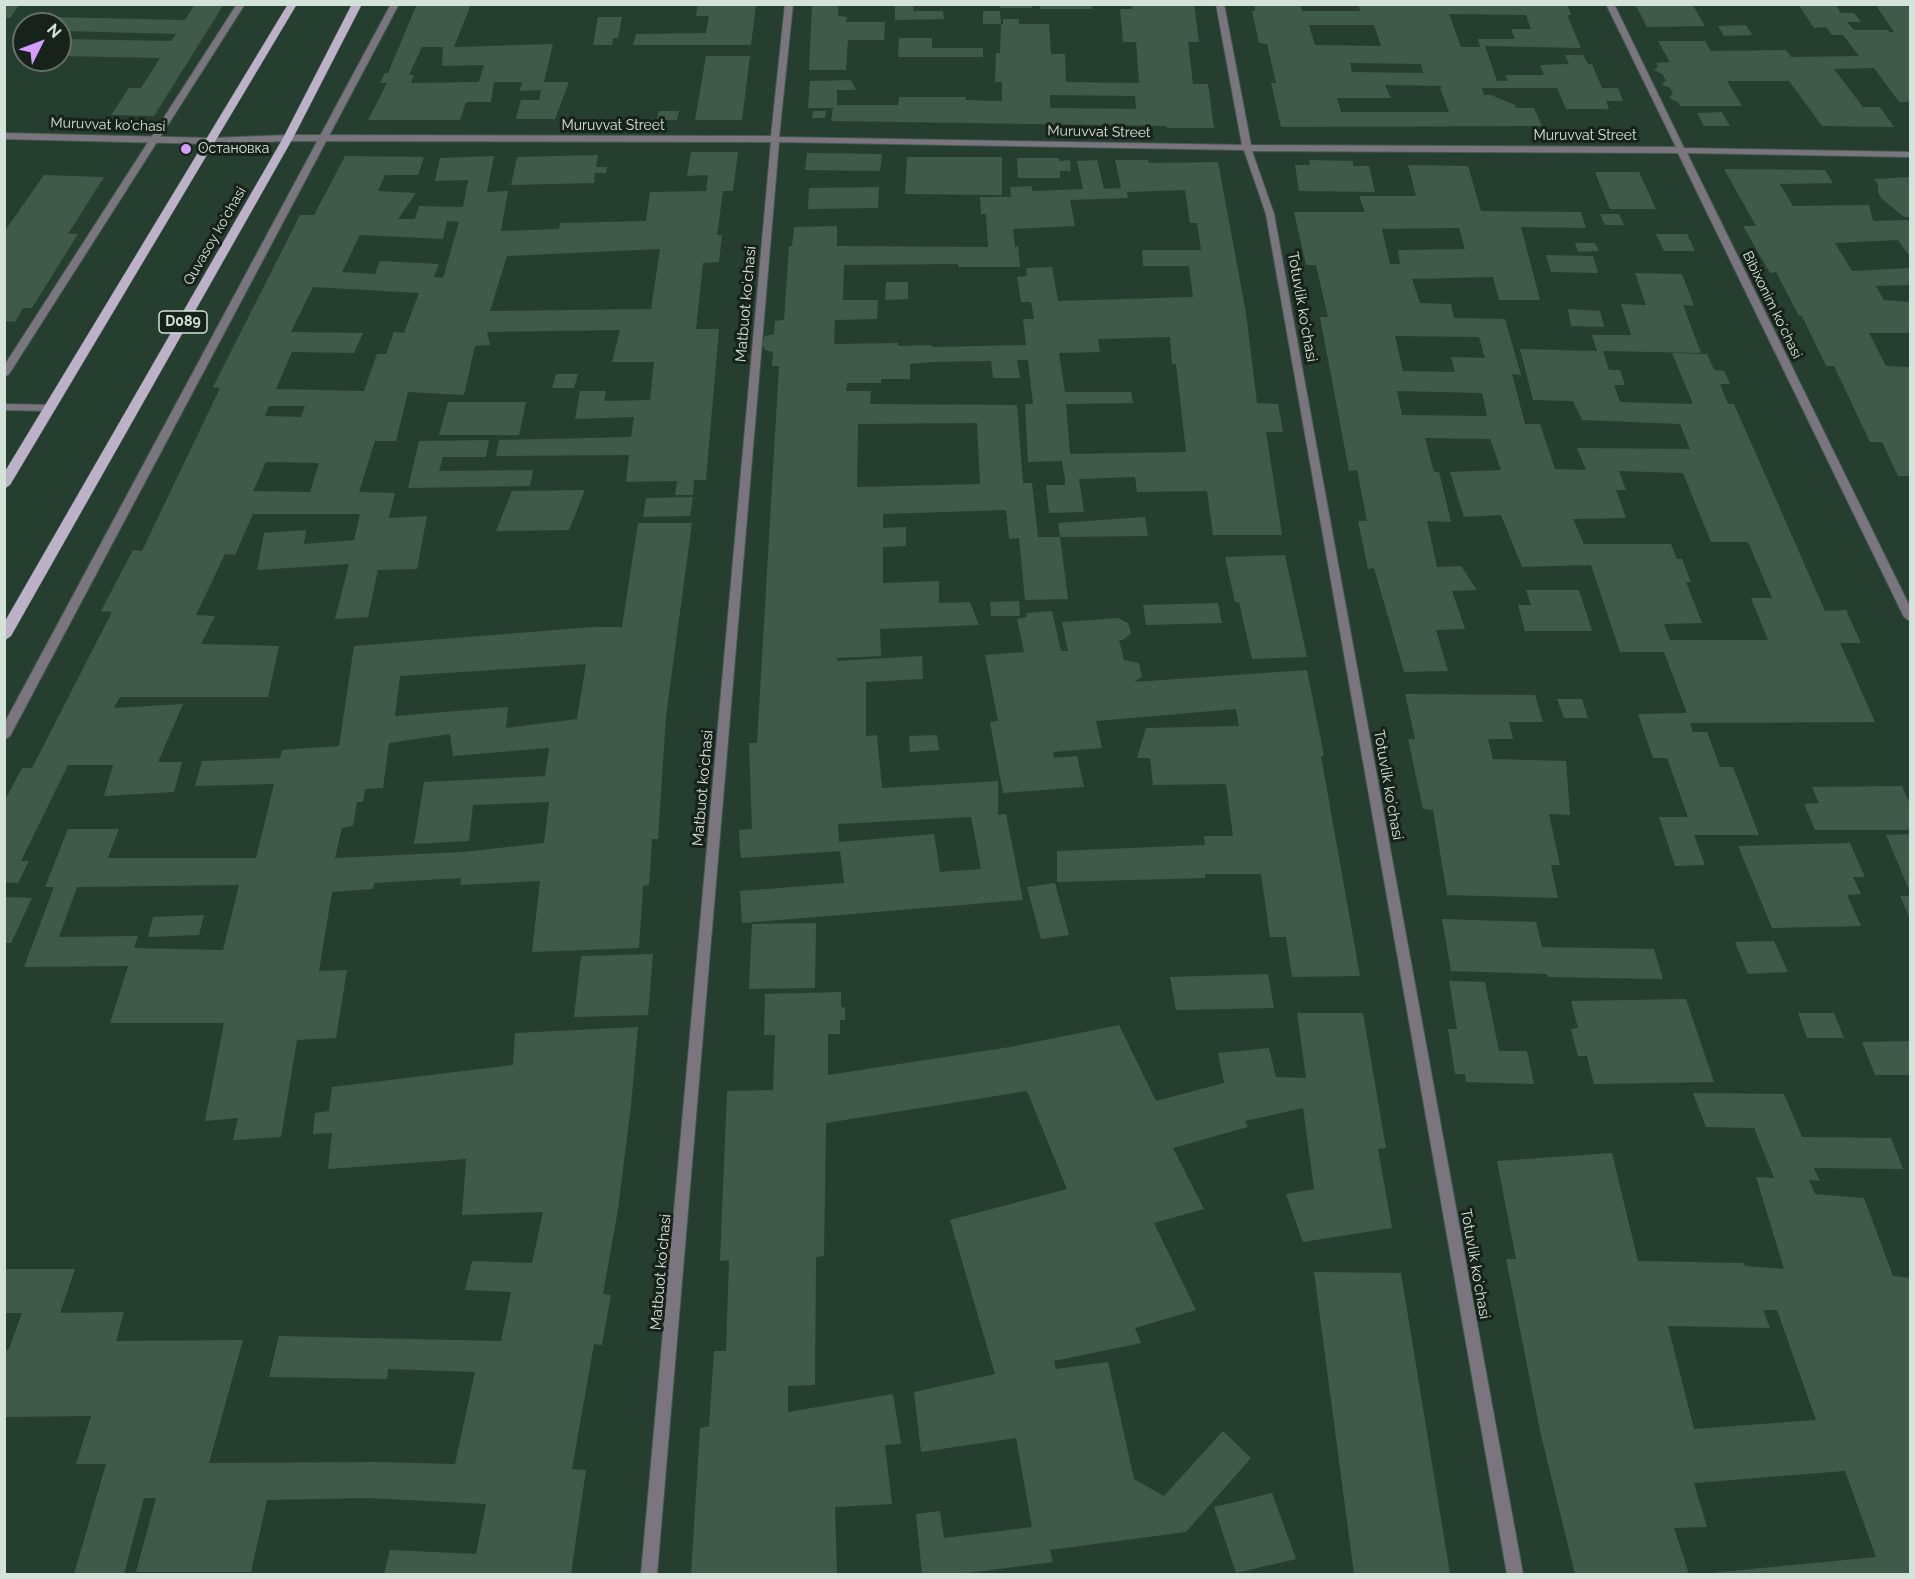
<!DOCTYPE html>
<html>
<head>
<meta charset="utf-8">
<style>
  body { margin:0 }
  #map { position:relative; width:1915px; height:1579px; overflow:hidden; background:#253e2f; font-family:Raleway,sans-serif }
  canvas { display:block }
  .frame { position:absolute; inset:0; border:6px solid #d4e3d9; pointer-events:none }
  .north { position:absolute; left:12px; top:12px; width:60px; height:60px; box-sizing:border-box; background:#17221b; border:2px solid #636f67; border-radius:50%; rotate:48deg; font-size:16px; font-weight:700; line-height:24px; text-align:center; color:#d4e3d9 }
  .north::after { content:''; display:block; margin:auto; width:21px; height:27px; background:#d39cfd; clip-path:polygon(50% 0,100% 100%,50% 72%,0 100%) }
</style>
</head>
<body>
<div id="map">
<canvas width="1915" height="1579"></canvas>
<div class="frame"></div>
<div class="north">N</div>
</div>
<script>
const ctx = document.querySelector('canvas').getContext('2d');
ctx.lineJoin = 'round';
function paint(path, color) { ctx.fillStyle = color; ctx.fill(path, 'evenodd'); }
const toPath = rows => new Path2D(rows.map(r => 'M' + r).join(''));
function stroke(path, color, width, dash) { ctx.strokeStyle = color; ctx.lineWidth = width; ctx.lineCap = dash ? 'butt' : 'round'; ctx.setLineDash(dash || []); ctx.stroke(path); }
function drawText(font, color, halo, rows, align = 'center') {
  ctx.font = font + ' Raleway,sans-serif'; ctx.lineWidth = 6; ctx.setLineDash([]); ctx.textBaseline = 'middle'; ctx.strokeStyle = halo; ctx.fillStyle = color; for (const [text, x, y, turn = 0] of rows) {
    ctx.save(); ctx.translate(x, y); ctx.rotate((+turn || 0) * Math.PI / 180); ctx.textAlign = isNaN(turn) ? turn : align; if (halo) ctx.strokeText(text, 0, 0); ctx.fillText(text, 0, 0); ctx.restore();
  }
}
const building = toPath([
  [4,4,20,4,10,18,4,18],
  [195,4,224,4,154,116,111,115,129,88,141,88,160,58,60,56,60,24,47,24,52,17,185,20],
  [66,31,176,34,171,41,60,39],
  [417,4,471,4,454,47,553,44,544,82,569,82,555,119,516,119,521,100,539,100,541,90,520,91,522,82,494,82,491,102,466,102,460,120,368,120,387,83,380,83,385,73,388,73],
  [422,47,443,47,442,66,484,65,479,82,411,83,414,75,409,75],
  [698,4,756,4,751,45,633,45,636,34,706,33,709,16,696,16],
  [812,4,838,4,838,16,847,17,846,22,885,22,884,40,848,40,846,70,809,70],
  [895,4,914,4,913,11,943,11,944,19,895,20],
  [1000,4,1032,4,1032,8,1000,8],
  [1040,4,1091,4,1092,9,1040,9],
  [1131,4,1194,4,1199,42,1188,42,1193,84,1208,84,1214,128,1167,128,1166,126,831,121,833,108,808,108,810,81,851,80,856,90,837,90,837,105,898,105,899,97,966,97,966,100,1002,101,1002,82,995,82,996,53,1000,53,1001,24,1003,24,1003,19,1019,19,1019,24,1049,24,1051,54,1065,54,1066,82,1139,83,1136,42,1123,42,1120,9,1132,9],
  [1050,95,1135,96,1136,109,1053,108,1050,107],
  [1254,4,1300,4,1302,11,1360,11,1358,4,1567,4,1571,15,1567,15,1581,48,1485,46,1497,81,1508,81,1505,75,1544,75,1540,65,1569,64,1565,55,1583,55,1588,64,1592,64,1602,88,1618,88,1623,101,1606,101,1609,109,1566,109,1557,88,1482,88,1484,95,1491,95,1515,105,1516,108,1534,108,1542,126,1281,127,1271,83,1276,83,1267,44,1259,43,1252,11,1255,11],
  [1449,14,1526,15,1531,29,1511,29,1515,39,1478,39,1480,47,1461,47],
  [1309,25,1374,25,1381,46,1315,45],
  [1350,63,1421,64,1423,73,1352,72],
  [1385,85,1443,86,1440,88,1449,112,1341,112,1337,98,1391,98],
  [1635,4,1692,4,1705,26,1647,27],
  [1798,4,1835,4,1841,13,1854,13,1861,22,1847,22,1854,30,1888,30,1889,32,1894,32,1875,4,1910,4,1910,102,1899,102,1874,68,1834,69,1863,107,1880,107,1894,127,1822,126,1789,81,1727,81,1742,106,1680,106,1678,102,1669,98,1673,93,1670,88,1662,85,1666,80,1662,74,1654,70,1658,66,1656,63,1670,62,1658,41,1705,41,1711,51,1786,50,1791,57,1859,56,1843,35,1832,35,1826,27,1814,28],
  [983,11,1000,11,1001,24,983,24],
  [598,17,622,17,618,38,613,38,612,45,593,45],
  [1746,25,1752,35,1724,36,1718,26],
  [899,38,932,38,932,48,983,48,983,57,898,57],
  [706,56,750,56,742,120,695,120],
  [659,111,679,111,677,120,657,120],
  [813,111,826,111,825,118,812,118],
  [1722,112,1730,126,1704,126,1697,113],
  [691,152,738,152,733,191,723,191,717,235,722,235,719,262,703,263,696,329,719,329,706,480,694,480,693,495,675,495,677,481,626,482,629,455,496,456,499,440,631,437,634,417,575,419,580,391,606,391,604,401,650,400,654,362,612,362,620,330,487,332,490,345,475,346,464,395,408,392,396,441,375,441,359,492,395,493,389,518,427,516,417,569,378,570,368,617,335,619,349,564,257,570,264,533,306,530,304,544,354,540,360,514,253,514,235,555,225,554,196,615,215,616,201,644,279,646,268,697,120,697,114,708,183,704,158,762,182,762,174,792,104,796,113,765,68,765,21,861,29,861,18,883,4,882,4,802,22,768,32,768,112,612,101,611,133,550,142,551,220,388,213,387,300,215,314,215,345,156,424,157,418,175,385,175,378,191,416,193,398,219,415,219,419,206,463,207,468,180,435,181,440,158,494,156,487,192,508,191,501,231,559,229,560,223,646,221,650,192,706,191,708,175,687,176],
  [447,221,459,222,443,278,434,277,439,264,380,261,375,274,342,272,360,235,443,239],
  [660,249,651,309,490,311,507,256],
  [313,287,419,293,404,333,394,332,386,354,377,354,364,391,276,389,292,352,354,353,363,333,291,332],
  [269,406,305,406,301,417,265,416],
  [266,462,319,463,310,492,253,491],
  [807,153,882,154,880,171,805,170],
  [598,155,596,167,607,167,606,173,595,173,594,183,511,185,517,157],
  [907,157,1002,157,1002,195,905,194],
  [1017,158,1059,158,1059,161,1070,160,1071,171,1060,171,1060,178,1018,178],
  [1097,160,1104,189,1121,188,1115,160,1148,160,1149,163,1218,162,1246,313,1257,403,1278,404,1283,432,1266,432,1282,535,1213,535,1207,491,1137,492,1135,477,1079,479,1084,512,1049,513,1046,485,1065,485,1065,479,1062,461,1028,462,1025,404,1033,404,1028,360,1017,360,1020,378,993,378,991,361,933,362,910,364,910,379,881,379,881,383,847,383,846,391,871,391,870,404,1017,405,1023,483,1032,483,1038,537,1060,537,1068,599,1025,600,1019,538,1009,539,1006,510,883,514,883,528,906,527,906,546,883,547,883,583,939,581,939,603,970,602,979,625,880,629,881,656,837,658,837,661,922,656,923,679,866,682,866,736,877,735,882,788,998,781,998,815,1006,814,1023,900,742,923,740,891,844,883,840,851,741,858,740,849,739,830,752,829,749,743,757,743,779,366,772,366,773,352,765,350,762,343,765,336,774,334,775,321,784,320,789,246,792,246,794,227,837,226,837,246,988,247,986,214,981,214,980,197,1011,197,1010,187,1032,186,1032,191,1083,189,1077,161],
  [1185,190,1190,223,1197,223,1201,250,1142,250,1143,266,1189,266,1193,297,1058,301,1052,267,1026,268,1027,276,1017,277,1021,302,1031,302,1034,319,1023,319,1026,345,932,347,931,345,898,346,898,343,834,344,835,320,877,319,878,300,843,300,844,265,958,264,958,267,1020,267,1018,246,1015,247,1013,229,1075,226,1070,200,1128,198,1127,192],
  [1170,337,1172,364,1176,364,1186,452,1070,454,1066,404,1133,403,1131,392,1065,392,1059,353,1100,352,1098,339],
  [977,423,980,484,857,487,858,424],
  [971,817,981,869,940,872,934,834,839,842,838,824],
  [1309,160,1353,161,1353,166,1369,166,1375,192,1299,191,1295,165,1310,165],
  [1408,165,1468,166,1481,211,1581,212,1586,228,1521,227,1540,300,1499,300,1493,277,1412,279,1420,303,1451,304,1454,318,1505,319,1521,375,1512,374,1525,424,1540,424,1555,469,1586,470,1577,448,1690,449,1680,424,1582,420,1573,401,1533,400,1520,349,1597,351,1592,335,1631,335,1621,304,1646,305,1635,273,1682,274,1694,306,1683,305,1701,353,1603,351,1609,370,1620,370,1625,385,1614,385,1620,402,1693,404,1672,353,1707,354,1714,370,1724,371,1730,384,1720,384,1728,404,1734,404,1825,611,1846,610,1861,643,1840,643,1875,722,1690,723,1693,732,1707,732,1720,767,1733,767,1759,835,1694,835,1705,865,1675,866,1659,817,1688,817,1667,758,1653,758,1638,714,1687,713,1664,652,1620,652,1591,565,1522,567,1501,515,1464,517,1450,472,1501,470,1490,439,1425,438,1434,472,1439,472,1451,522,1427,521,1437,567,1461,566,1477,590,1452,591,1465,629,1436,630,1448,671,1404,672,1374,568,1368,569,1358,521,1367,521,1357,470,1349,471,1320,317,1328,317,1316,265,1306,265,1294,212,1365,212,1359,196,1416,196],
  [1459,228,1465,249,1398,250,1400,264,1390,264,1382,229],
  [1395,336,1479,337,1485,358,1451,357,1455,372,1403,371],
  [1397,391,1482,393,1487,416,1402,415],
  [1619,471,1683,473,1711,542,1748,542,1772,598,1751,598,1768,640,1670,640,1664,624,1702,623,1686,582,1691,582,1682,559,1677,559,1671,544,1584,544,1573,519,1626,518,1616,490,1626,490],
  [1724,169,1825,170,1833,183,1780,184,1793,206,1869,205,1873,221,1908,220,1910,223,1910,257,1898,240,1835,243,1852,271,1910,268,1910,285,1876,286,1884,300,1910,302,1910,333,1869,333,1886,366,1910,367,1910,476,1898,476,1882,442,1870,442,1834,366,1826,366,1802,316,1799,316,1776,272,1770,273,1743,226,1756,226],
  [1595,172,1639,172,1656,209,1610,209],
  [44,175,104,177,68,234,78,234,32,308,23,308,15,322,4,321,4,232],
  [1910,177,1910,217,1904,217,1881,198,1878,192,1878,184,1874,179],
  [879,187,878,208,808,209,809,188],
  [1600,214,1619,214,1624,225,1605,225],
  [1656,234,1687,234,1695,251,1664,251],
  [1575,243,1595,243,1599,251,1578,252],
  [1546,255,1593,256,1598,273,1551,272],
  [886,282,908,282,908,299,885,300],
  [1568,309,1600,311,1604,327,1571,326],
  [556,374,578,374,574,388,552,388],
  [448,402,526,402,519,435,439,435],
  [489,440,486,457,443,457,439,471,533,470,530,486,408,488,419,441],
  [585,490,569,530,496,531,512,491],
  [693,497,690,516,643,517,646,498],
  [1145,517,1148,536,1060,537,1058,523],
  [638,523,692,523,666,716,658,839,652,839,649,885,643,886,639,948,532,952,540,881,460,885,461,878,374,883,373,889,332,892,319,971,347,970,336,1038,297,1040,281,1137,233,1140,238,1118,205,1121,224,1023,110,1023,128,966,24,967,54,887,45,887,68,829,119,829,108,858,256,858,274,784,195,786,202,761,280,758,282,750,339,746,354,646,593,627,622,627],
  [586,664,577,719,506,728,508,707,395,716,400,676],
  [450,734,453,756,549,748,545,776,424,782,414,844,469,841,473,805,549,802,544,843,463,852,335,858,342,828,353,826,357,802,363,802,365,789,383,788,389,743],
  [239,885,223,950,134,948,138,936,59,937,77,887],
  [1285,555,1307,657,1252,659,1239,602,1235,602,1225,557],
  [1526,590,1579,590,1592,631,1525,631,1518,605,1531,605],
  [1019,601,1020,616,991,616,990,602],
  [1218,603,1222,623,1146,625,1143,605],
  [1052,611,1061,651,1068,651,1062,622,1118,618,1128,623,1131,633,1123,640,1119,640,1124,660,1139,663,1142,677,1134,682,1307,670,1324,756,1321,756,1360,976,1292,977,1286,937,1270,937,1261,874,1205,874,1205,878,1057,882,1057,851,1205,845,1204,836,1233,836,1226,784,1153,785,1150,758,1137,758,1146,728,1239,726,1236,709,1096,721,1102,748,1053,752,1054,758,1077,756,1084,787,1003,793,990,722,998,721,985,655,1024,652,1017,619,1027,617,1027,613],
  [1405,694,1535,695,1543,722,1509,722,1513,739,1488,739,1493,759,1566,761,1570,815,1549,814,1560,865,1551,865,1558,898,1447,895,1433,810,1423,809,1408,739,1415,739],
  [1557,699,1582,699,1588,718,1564,718],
  [937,735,939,750,910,752,909,736],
  [1902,786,1910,804,1910,830,1815,830,1804,804,1819,803,1812,787],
  [1910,834,1910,892,1886,835],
  [1850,843,1865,877,1853,877,1861,894,1847,895,1861,926,1772,928,1738,846],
  [1055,883,1069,935,1041,939,1027,887],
  [1900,896,1910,896,1910,919],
  [4,897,32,898,11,943,4,943],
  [204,915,199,935,148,937,153,917],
  [1442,919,1536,922,1542,947,1654,949,1663,979,1548,977,1547,974,1451,971],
  [816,923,815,988,749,989,752,924],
  [1774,941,1788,972,1748,974,1735,942],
  [653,954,648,1015,574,1017,581,956],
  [1268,974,1274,1008,1176,1010,1170,977],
  [1449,981,1485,982,1499,1051,1527,1051,1534,1084,1466,1082,1465,1074,1455,1074,1448,1029,1457,1029],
  [841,992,841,1007,845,1008,845,1020,840,1020,840,1034,828,1034,828,1075,1010,1047,1119,1025,1156,1101,1224,1083,1218,1053,1269,1048,1276,1077,1306,1078,1297,1013,1363,1013,1386,1148,1378,1149,1392,1228,1303,1242,1286,1194,1314,1189,1303,1108,1245,1121,1248,1127,1173,1148,1204,1209,1154,1223,1196,1310,1135,1328,1141,1343,1054,1361,1056,1369,1108,1362,1134,1479,1164,1496,1223,1431,1251,1458,1186,1532,1050,1550,1053,1562,960,1574,922,1574,916,1514,940,1511,944,1538,1032,1527,1016,1438,921,1452,914,1392,995,1374,950,1220,1067,1189,1027,1091,826,1123,824,1256,816,1257,815,1385,788,1386,788,1412,893,1394,901,1444,885,1445,892,1504,835,1507,837,1574,691,1574,700,1428,709,1426,714,1351,726,1351,729,1260,720,1261,727,1091,773,1090,775,1035,764,1035,765,994],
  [1686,999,1714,1082,1594,1084,1587,1056,1578,1056,1571,1029,1578,1028,1571,1001],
  [1798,1013,1834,1013,1844,1038,1807,1038],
  [638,1027,631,1105,618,1209,603,1294,611,1295,602,1345,594,1344,572,1469,586,1470,571,1574,384,1574,390,1550,476,1554,486,1504,368,1498,267,1500,251,1572,136,1572,156,1498,144,1498,124,1574,74,1574,106,1464,76,1464,91,1416,4,1417,4,1352,9,1349,22,1313,5,1313,5,1269,75,1269,60,1313,124,1312,116,1341,243,1340,209,1463,376,1462,455,1464,475,1372,388,1369,387,1379,269,1377,279,1336,501,1341,511,1292,465,1290,472,1261,532,1263,543,1212,462,1215,466,1159,328,1169,332,1133,313,1134,315,1113,329,1111,332,1087,513,1065,515,1033],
  [1910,1041,1910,1075,1875,1075,1862,1042],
  [1693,1093,1784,1094,1802,1137,1891,1138,1903,1169,1814,1168,1820,1181,1809,1180,1815,1194,1864,1198,1893,1276,1910,1278,1910,1574,1700,1574,1876,1557,1845,1471,1694,1483,1707,1527,1674,1528,1689,1574,1575,1574,1540,1431,1506,1259,1516,1259,1497,1161,1612,1153,1638,1261,1744,1263,1745,1266,1784,1269,1756,1177,1774,1178,1754,1128,1706,1127],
  [1763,1310,1777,1310,1816,1420,1694,1429,1668,1326,1770,1328],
  [1314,1272,1401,1273,1450,1574,1354,1574],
  [1272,1493,1296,1559,1236,1573,1214,1507]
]);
const service = toPath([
  [237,4,245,4,9,374,4,377,4,366,237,4],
  [391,4,399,4,10,736,4,740,4,724,391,4]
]);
const minor = toPath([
  [785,4,793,4,779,137,1242,145,1216,4,1224,4,1251,145,1676,147,1606,4,1614,4,1684,148,1910,152,1910,157,1687,153,1910,607,1910,621,1904,617,1678,153,1252,151,1274,214,1523,1574,1507,1574,1266,214,1244,150,779,142,657,1574,641,1574,771,142,288,141,211,144,4,139,4,133,211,138,288,135,771,136,785,4],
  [4,404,51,405,56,408,51,411,4,410,4,404]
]);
const primary = toPath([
  [288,4,297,4,10,485,4,489,4,473,288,4],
  [352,4,362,4,293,138,11,636,4,641,4,623,283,138,352,4]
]);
const markers = [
  [186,149,6,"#d39cfd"]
];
const farStreetnames = [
  ["Muruvvat ko'chasi",108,125,2],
  ["Muruvvat Street",613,126],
  ["Muruvvat Street",1099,132,1],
  ["Muruvvat Street",1585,136],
  ["Quvasoy koʻchasi",215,236,-60],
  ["Bibixonim koʻchasi",1772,305,64]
];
const farPoinames = [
  ["Остановка",198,149]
];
const shields = [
  [183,322,48]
];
const shieldNames = [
  ["D089",183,322]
];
const streetNames = [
  ["Matbuot koʻchasi",746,304,-85],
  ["Totuvlik koʻchasi",1302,307,80],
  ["Totuvlik koʻchasi",1388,785,80],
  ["Matbuot koʻchasi",703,788,-85],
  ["Totuvlik koʻchasi",1475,1264,80],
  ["Matbuot koʻchasi",661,1272,-85]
];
paint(building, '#405a4a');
stroke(service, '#445c4e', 2);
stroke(minor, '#445c4e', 2);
stroke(primary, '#445c4e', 1);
paint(service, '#7b7580');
paint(minor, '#7b7580');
paint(primary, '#bdb1c8');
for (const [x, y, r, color] of markers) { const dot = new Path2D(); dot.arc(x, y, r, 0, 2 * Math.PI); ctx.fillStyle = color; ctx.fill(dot); stroke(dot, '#17221b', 2); }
drawText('14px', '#d4e3d9', '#17221b', farStreetnames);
drawText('14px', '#d4e3d9', '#17221b', farPoinames, 'left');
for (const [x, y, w] of shields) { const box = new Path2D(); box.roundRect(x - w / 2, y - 11, w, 22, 4.5); ctx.fillStyle = '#17221b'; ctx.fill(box); stroke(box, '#d4e3d9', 1.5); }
drawText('bold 14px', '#d4e3d9', null, shieldNames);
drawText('15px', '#d4e3d9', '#17221b', streetNames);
</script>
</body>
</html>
